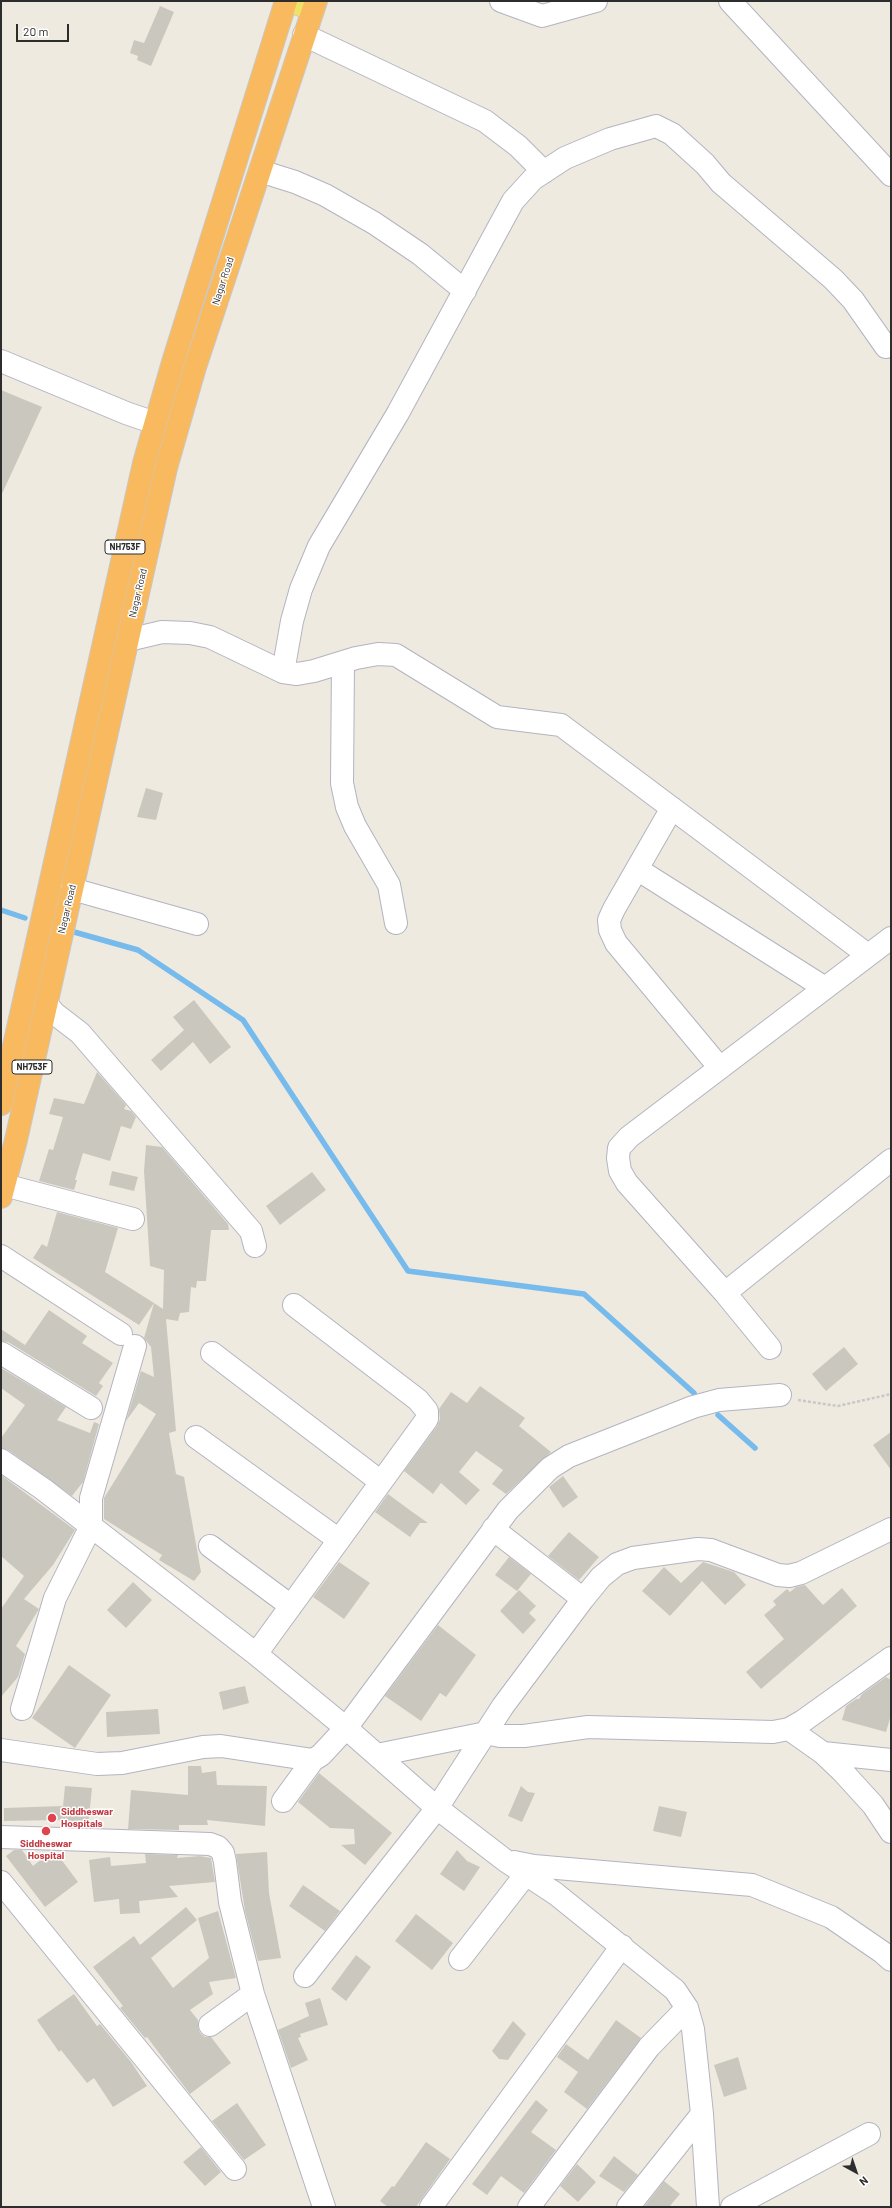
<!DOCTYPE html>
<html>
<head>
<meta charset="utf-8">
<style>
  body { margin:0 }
  #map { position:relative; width:892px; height:2208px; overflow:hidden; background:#eeeae0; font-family:Barlow,sans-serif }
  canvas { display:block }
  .frame { position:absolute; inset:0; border:2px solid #2d2d2d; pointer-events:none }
  .north { position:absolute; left:836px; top:2152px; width:40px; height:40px; -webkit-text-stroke:3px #fff; paint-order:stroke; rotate:140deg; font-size:11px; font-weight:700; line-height:16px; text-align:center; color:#2d2d2d }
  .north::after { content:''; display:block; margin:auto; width:14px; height:18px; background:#2d2d2d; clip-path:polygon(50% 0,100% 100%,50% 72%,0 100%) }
  .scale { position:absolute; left:16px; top:24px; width:53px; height:18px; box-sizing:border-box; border:2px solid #2d2d2d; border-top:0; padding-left:5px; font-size:12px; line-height:14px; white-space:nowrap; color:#2d2d2d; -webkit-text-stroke:3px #fff; paint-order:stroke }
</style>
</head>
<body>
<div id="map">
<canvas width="892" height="2208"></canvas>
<div class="frame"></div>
<div class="north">N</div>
<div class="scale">20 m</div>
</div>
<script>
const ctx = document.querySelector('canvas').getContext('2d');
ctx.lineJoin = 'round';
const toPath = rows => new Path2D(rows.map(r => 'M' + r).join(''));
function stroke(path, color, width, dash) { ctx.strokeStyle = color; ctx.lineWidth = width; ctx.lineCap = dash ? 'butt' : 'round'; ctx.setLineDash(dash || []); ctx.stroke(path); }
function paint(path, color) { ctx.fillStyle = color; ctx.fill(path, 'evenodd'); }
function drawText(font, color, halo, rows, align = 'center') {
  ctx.font = font + ' Barlow,sans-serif'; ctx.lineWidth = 3; ctx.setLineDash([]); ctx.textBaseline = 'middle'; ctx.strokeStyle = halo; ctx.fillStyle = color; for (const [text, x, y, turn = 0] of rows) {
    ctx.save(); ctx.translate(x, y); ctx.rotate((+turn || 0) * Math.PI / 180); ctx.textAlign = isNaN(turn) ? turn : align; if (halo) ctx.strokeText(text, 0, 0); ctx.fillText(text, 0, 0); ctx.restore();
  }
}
const stream = toPath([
  [1,910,25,918],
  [67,930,138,950,243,1020,408,1271,584,1294,694,1393],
  [718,1415,755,1448]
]);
const building = toPath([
  [160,6,174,12,151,66,137,60,138,56,130,53,134,40,144,43],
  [1,390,42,407,1,496],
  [146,788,163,793,156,820,137,817],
  [194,1000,231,1047,210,1064,193,1042,161,1071,151,1060,184,1030,173,1017],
  [97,1072,126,1105,124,1109,131,1111,136,1117,131,1129,121,1126,110,1161,83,1153,75,1180,77,1180,74,1190,39,1181,49,1149,53,1150,63,1117,49,1114,54,1098,84,1104],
  [146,1145,162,1147,228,1224,229,1230,211,1230,206,1281,197,1281,196,1288,191,1287,189,1312,180,1313,178,1321,166,1319,176,1431,169,1433,176,1474,184,1477,201,1572,194,1581,159,1560,162,1555,104,1519,104,1498,156,1414,139,1403,126,1421,141,1371,154,1377,151,1347,144,1338,154,1303,163,1309,164,1270,150,1266,144,1171],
  [112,1171,138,1177,134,1191,109,1185],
  [312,1172,326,1190,280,1225,266,1206],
  [57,1212,118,1228,105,1272,154,1303,139,1325,33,1258,42,1244,47,1247],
  [49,1310,87,1336,82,1343,113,1363,99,1383,103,1386,96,1396,8,1342,1,1341,1,1329,25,1345],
  [844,1347,858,1364,826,1391,812,1374],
  [1,1368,66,1407,57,1420,90,1433,94,1422,99,1424,83,1482,72,1496,8,1450,1,1448,1,1438,25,1405,1,1388],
  [480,1386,525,1418,519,1426,551,1452,506,1494,492,1484,503,1470,476,1451,459,1472,480,1490,466,1505,441,1483,433,1494,404,1471,437,1426,440,1419,439,1409,451,1392,467,1403],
  [891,1432,891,1470,873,1445],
  [1,1475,75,1530,53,1565,24,1599,39,1609,16,1646,25,1654,18,1677,1,1697,1,1609,24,1576,1,1556],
  [563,1476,578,1497,563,1508,549,1487],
  [388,1494,411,1511,428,1523,420,1523,410,1537,375,1512],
  [569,1532,599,1557,579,1580,548,1556],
  [509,1557,531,1574,517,1591,495,1575],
  [339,1562,370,1583,344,1619,313,1597],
  [703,1562,734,1572,746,1585,725,1605,702,1581,670,1616,642,1591,664,1567,681,1583],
  [133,1582,152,1600,126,1628,107,1610],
  [805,1585,823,1605,842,1588,857,1606,761,1689,746,1672,784,1639,764,1615,776,1605,773,1601,787,1589,790,1592,796,1587],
  [519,1590,536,1606,529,1613,536,1620,523,1634,500,1611],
  [438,1625,476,1655,446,1697,440,1693,421,1721,385,1696],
  [69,1665,111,1695,75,1748,32,1718],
  [886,1677,891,1680,891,1715,886,1732,842,1720,846,1706,856,1699,859,1699,862,1694],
  [245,1686,249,1703,223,1710,219,1692],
  [158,1709,160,1734,107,1737,106,1712],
  [188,1766,201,1766,202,1773,216,1771,217,1785,267,1786,265,1826,207,1820,208,1825,179,1825,179,1830,128,1829,131,1790,188,1795],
  [319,1773,392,1833,365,1865,341,1845,355,1844,354,1829,330,1828,298,1802],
  [65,1786,92,1788,88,1827,61,1827,62,1820,4,1821,4,1808,63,1806],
  [521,1786,528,1792,535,1793,522,1822,508,1816],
  [659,1806,687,1812,681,1837,653,1831],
  [14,1850,22,1850,33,1866,52,1851,55,1851,78,1882,45,1907,6,1856],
  [457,1850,467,1861,480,1867,464,1891,440,1874],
  [267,1852,269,1893,281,1958,258,1961,245,1911,236,1854],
  [145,1854,178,1855,177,1858,200,1856,211,1858,215,1882,169,1886,178,1897,139,1901,140,1913,120,1914,119,1899,94,1902,89,1860,110,1857,111,1866,146,1863],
  [303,1885,340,1911,325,1931,289,1906],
  [186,1907,197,1920,151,1958,173,1988,209,1958,198,1918,218,1911,236,1978,209,1982,213,1994,190,2010,198,2020,198,2027,200,2033,205,2037,211,2037,231,2063,190,2094,147,2037,145,2038,120,2008,123,2006,93,1967,134,1936,140,1945],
  [416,1914,453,1943,432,1970,395,1941],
  [356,1955,371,1967,346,2001,331,1989],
  [74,1994,97,2026,100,2024,131,2062,147,2086,113,2107,94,2078,87,2083,61,2050,59,2052,37,2020],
  [320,1998,328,2025,300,2034,301,2037,298,2038,308,2060,291,2068,278,2030,309,2016,305,2003],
  [616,2020,641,2038,587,2109,564,2092,578,2072,557,2057,566,2044,588,2060],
  [513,2021,526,2034,508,2060,499,2059,492,2051],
  [738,2057,747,2089,724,2097,714,2065],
  [536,2100,548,2110,531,2132,556,2150,524,2193,501,2176,487,2195,472,2184],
  [237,2103,266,2145,244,2160,212,2121],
  [426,2142,450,2159,416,2207,388,2207,380,2201,392,2186,394,2187],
  [201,2147,221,2172,205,2186,183,2162],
  [614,2156,638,2175,624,2192,599,2176],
  [577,2164,596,2182,578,2202,560,2186],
  [664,2181,680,2194,669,2207,644,2207]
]);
const path = toPath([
  [798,1400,838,1406,891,1394]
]);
const minor = toPath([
  [501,1,542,16,596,1],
  [730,1,891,175],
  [304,35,485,121,518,146,544,172],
  [260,171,295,182,325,195,374,223,420,254,465,291],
  [1,361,126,413,155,423],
  [128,640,162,632,190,633,210,637,283,672,297,674,314,671,356,658,378,654,396,655,497,717,561,725,868,955],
  [343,662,342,783,347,807,355,826,389,885,396,923],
  [283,672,292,621,301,589,319,546,398,413,513,201,533,179,565,158,610,139,656,126,672,134,705,164,721,183,833,279,853,300,886,347],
  [672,808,614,909,609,920,610,930,616,943,720,1068],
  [637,869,825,988],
  [72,889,197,924],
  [47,1004,54,1013,80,1033,251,1231,255,1246],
  [4,1185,133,1219],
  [1,1256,121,1334],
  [725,1293,891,1160],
  [770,1348,725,1293,627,1183,620,1171,618,1158,619,1148,629,1137,891,938],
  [1,1353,91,1408],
  [212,1353,381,1482],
  [196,1437,339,1540],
  [1,1460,43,1489,256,1654,346,1728,437,1808,506,1861,556,1894,675,1990,687,2008,693,2029,702,2114,708,2207],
  [493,1529,583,1599],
  [210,1546,291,1606],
  [256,1654,427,1419,427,1411,418,1400,294,1305],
  [22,1709,55,1598,91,1526,91,1498,135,1346],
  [789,1729,823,1753,842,1771,873,1805,891,1832],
  [1,1750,97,1764,122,1763,203,1747,221,1746,313,1760,321,1755,346,1728,508,1510,550,1468,569,1456,693,1407,719,1400,780,1395],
  [823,1753,891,1760],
  [377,1755,486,1733,500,1736,524,1736,588,1727,773,1732,789,1729,803,1721,891,1658],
  [283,1801,313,1760],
  [1,1837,210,1844,218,1847,223,1853,225,1862,230,1902,253,1994,324,2207],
  [514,1862,534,1866,752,1885,831,1917,882,1952,891,1960],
  [1,1882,235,2169],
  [460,1959,526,1874],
  [305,1976,437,1808,503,1706,583,1599,601,1577,617,1564,633,1558,698,1549,711,1550,778,1575,789,1576,801,1573,891,1529],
  [210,2025,253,1994],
  [431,2207,622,1946],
  [529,2207,649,2047,687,2008],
  [628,2207,702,2114],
  [732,2207,869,2134]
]);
const major = toPath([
  [291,1,313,10]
]);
const highway = toPath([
  [1,1104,144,463,173,362,286,1],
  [1,1197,16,1140,166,468,195,367,316,1]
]);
const markers = [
  [52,1818,5,"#e0444e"],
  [46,1831,5,"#e0444e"]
];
const shields = [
  [125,547,40],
  [32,1067,40]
];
const shieldNames = [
  ["NH753F",125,547],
  ["NH753F",32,1067]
];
const streetNames = [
  ["Nagar Road",223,281,-72],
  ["Nagar Road",138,593,-77],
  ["Nagar Road",67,909,-77]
];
const healthNames = [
  ["Siddheswar",61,1812],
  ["Hospitals",61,1824],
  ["Siddheswar",46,1844,"center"],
  ["Hospital",46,1856,"center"]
];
stroke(stream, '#77baec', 5.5);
paint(building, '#cac8be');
stroke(minor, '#b3b4c0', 24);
stroke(major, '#c8c8c8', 24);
stroke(highway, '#c8c8c8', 24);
stroke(path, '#c8c8c8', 2.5, [3, 2]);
stroke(minor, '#fff', 22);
stroke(major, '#ede366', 22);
stroke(highway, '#f9ba5f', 22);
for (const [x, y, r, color] of markers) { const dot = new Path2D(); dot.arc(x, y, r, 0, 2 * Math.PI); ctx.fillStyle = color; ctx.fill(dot); stroke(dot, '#fff', 1.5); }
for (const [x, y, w] of shields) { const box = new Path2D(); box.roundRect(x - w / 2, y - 7, w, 14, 3); ctx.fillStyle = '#fff'; ctx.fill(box); stroke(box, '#2d2d2d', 1); }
drawText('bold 9px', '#2d2d2d', null, shieldNames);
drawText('10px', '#2d2d2d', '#fff', streetNames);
drawText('bold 10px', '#be3a42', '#fff', healthNames, 'left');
</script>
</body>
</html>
